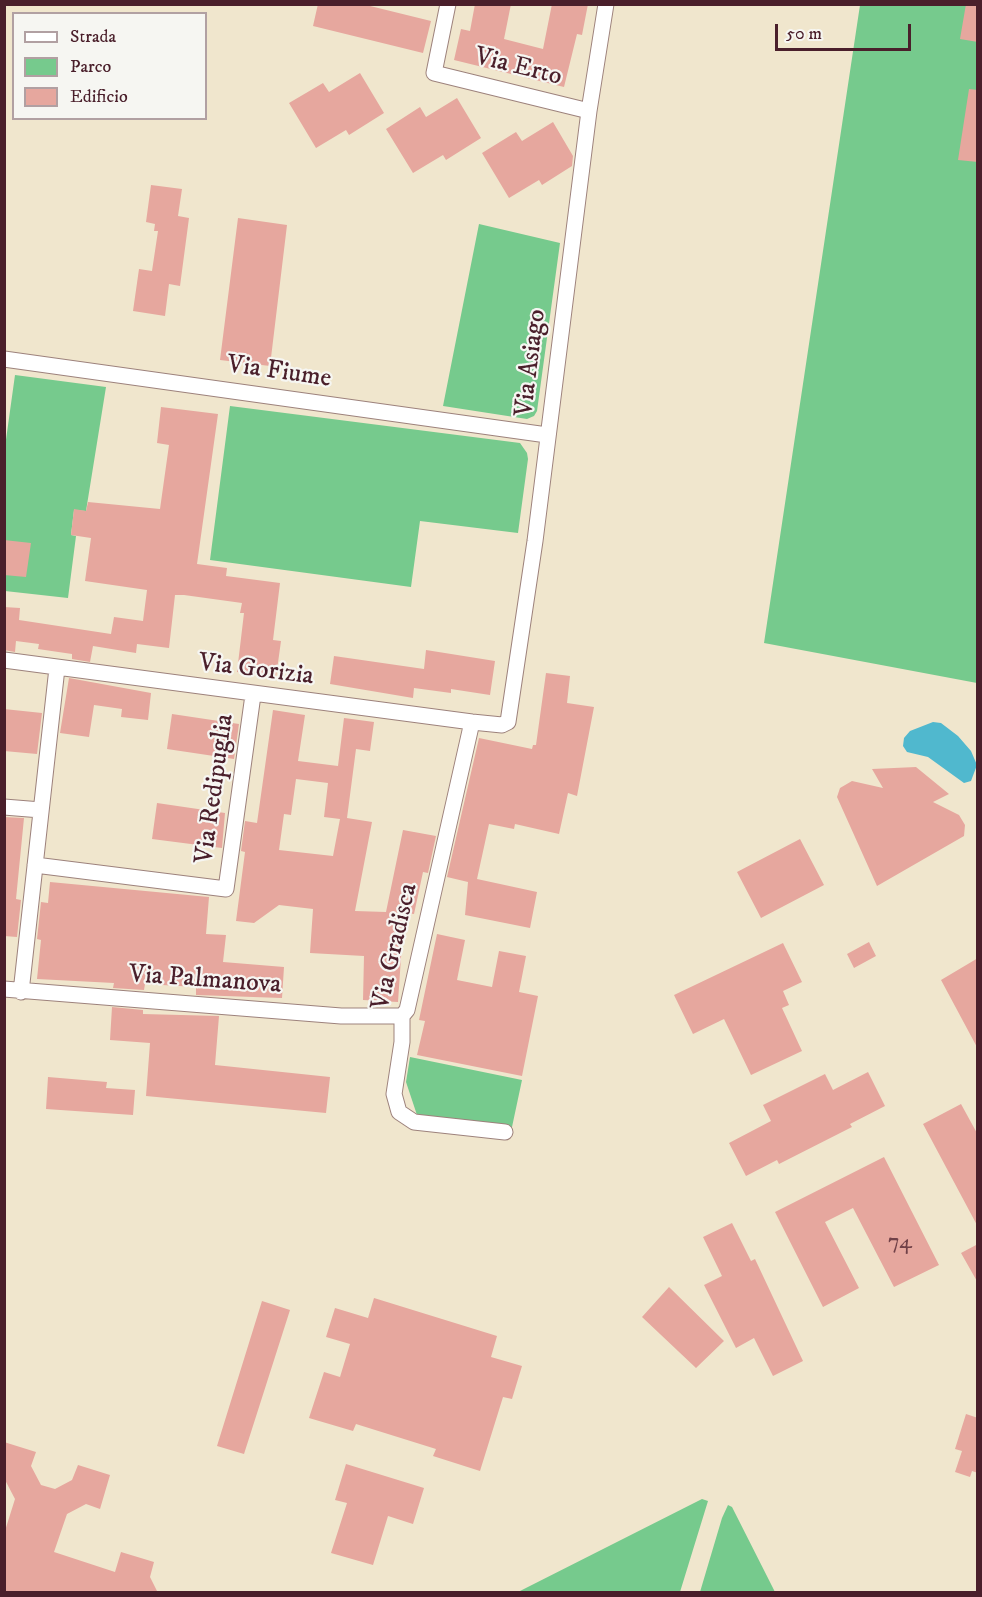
<!DOCTYPE html>
<html>
<head>
<meta charset="utf-8">
<style>
  body { margin:0 }
  #map { position:relative; width:982px; height:1597px; overflow:hidden; background:#f0e6cd; font-family:"IM FELL DW Pica",serif }
  canvas { display:block }
  .frame { position:absolute; inset:0; border:6px solid #4a1f2b; pointer-events:none }
  .legend { position:absolute; left:12px; top:12px; width:195px; height:108px; box-sizing:border-box; background:#f6f6f2; border:2px solid #b1a0a2; margin:0; padding:8px 10px; list-style:none; font-size:18px; color:#4a1f2b }
  .legend li { display:flex; align-items:center; gap:12px; height:30px }
  .legend b { width:30px; border:2px solid #b1a0a2 }
  .scale { position:absolute; left:775px; top:24px; width:136px; height:27px; box-sizing:border-box; border:3px solid #4a1f2b; border-top:0; padding-left:8px; font-size:18px; line-height:21px; white-space:nowrap; color:#4a1f2b; -webkit-text-stroke:4px #f6f6f2; paint-order:stroke }
</style>
</head>
<body>
<div id="map">
<canvas width="982" height="1597"></canvas>
<div class="frame"></div>
<ul class="legend">
<li><b style="height:8px;background:#fff"></b>Strada</li>
<li><b style="height:16px;background:#76ca8d"></b>Parco</li>
<li><b style="height:16px;background:#e6a79e"></b>Edificio</li>
</ul>
<div class="scale">50 m</div>
</div>
<script>
const ctx = document.querySelector('canvas').getContext('2d');
ctx.lineJoin = 'round';
function paint(path, color) { ctx.fillStyle = color; ctx.fill(path, 'evenodd'); }
const toPath = rows => new Path2D(rows.map(r => 'M' + r).join(''));
function stroke(path, color, width, dash) { ctx.strokeStyle = color; ctx.lineWidth = width; ctx.lineCap = dash ? 'butt' : 'round'; ctx.setLineDash(dash || []); ctx.stroke(path); }
function drawText(font, color, halo, rows, align = 'center') {
  ctx.font = font + ' "IM FELL DW Pica",serif'; ctx.lineWidth = 4.5; ctx.setLineDash([]); ctx.textBaseline = 'middle'; ctx.strokeStyle = halo; ctx.fillStyle = color; for (const [text, x, y, turn = 0] of rows) {
    ctx.save(); ctx.translate(x, y); ctx.rotate((+turn || 0) * Math.PI / 180); ctx.textAlign = isNaN(turn) ? turn : align; if (halo) ctx.strokeText(text, 0, 0); ctx.fillText(text, 0, 0); ctx.restore();
  }
}
const green = toPath([
  [860,5,977,5,977,683,764,643],
  [479,224,560,243,537,411,534,416,527,419,443,406],
  [15,375,106,387,86,511,74,510,71,535,76,536,68,598,5,591,4,454],
  [230,406,520,443,527,453,528,459,518,533,420,521,411,587,210,560],
  [410,1057,522,1080,512,1127,418,1118,406,1082],
  [702,1499,708,1501,680,1592,518,1592],
  [728,1505,732,1507,775,1592,700,1592,722,1518]
]);
const water = toPath([
  [933,722,941,723,958,736,971,751,977,765,971,781,964,783,928,757,907,752,903,746,904,738,910,731]
]);
const building = toPath([
  [318,4,362,4,431,21,423,53,313,26],
  [475,4,511,4,504,39,543,49,552,4,588,4,582,35,577,34,564,87,454,60,461,29,470,31],
  [966,4,978,4,978,42,960,39],
  [360,73,384,113,349,135,346,130,316,148,289,103,323,83,329,92],
  [969,89,978,90,978,162,958,160],
  [457,98,481,138,446,160,443,155,413,173,386,129,420,107,426,117],
  [553,122,573,156,572,166,542,185,539,180,509,198,482,153,516,132,522,141],
  [151,185,182,189,178,216,189,218,180,286,169,284,165,316,133,311,139,269,152,271,158,231,154,231,155,224,146,222],
  [238,218,287,225,270,366,220,360],
  [161,407,218,414,197,564,227,568,226,576,280,583,273,640,281,641,276,677,237,672,244,613,240,613,242,603,184,595,175,595,169,648,137,644,136,653,93,646,90,662,72,659,72,654,38,649,39,644,16,641,15,652,4,650,4,607,20,608,19,620,111,634,114,617,143,621,147,590,85,581,91,538,71,535,74,509,86,511,88,502,160,509,169,445,157,443],
  [4,540,31,543,26,577,4,575],
  [426,650,495,661,490,695,451,689,451,693,414,688,413,698,330,684,334,656,424,669],
  [546,673,570,676,567,703,594,707,577,796,568,793,559,834,515,824,514,829,489,824,477,879,537,892,530,928,465,915,468,882,447,877,479,738,532,749,533,745,536,745],
  [69,678,151,693,148,720,121,717,122,709,94,705,89,737,60,733],
  [4,709,42,713,37,754,4,751],
  [273,710,305,715,298,761,338,766,344,718,374,722,370,751,356,749,347,818,372,822,355,911,386,912,403,830,436,836,428,873,423,872,414,914,404,913,398,1002,363,1000,364,956,310,953,313,909,279,905,254,923,236,921,245,852,241,851,245,821,257,823],
  [296,779,328,783,324,817,340,819,333,856,279,850,284,814,291,815],
  [172,714,239,724,234,759,167,749],
  [916,767,949,794,933,802,959,815,965,825,964,836,877,886,837,797,840,788,852,781,883,788,872,769],
  [157,803,225,813,222,848,152,839],
  [4,817,24,818,16,899,21,900,17,937,4,936],
  [800,839,824,885,761,918,737,872],
  [50,882,209,897,206,934,226,935,223,962,284,967,282,998,196,995,196,987,145,984,144,990,113,988,114,983,37,979,41,940,37,939,41,902,48,903],
  [437,934,465,940,457,980,492,987,499,951,526,956,519,992,538,996,522,1076,417,1055,425,1021,419,1020],
  [869,942,876,956,854,968,847,954],
  [783,943,802,982,783,991,789,1005,782,1008,802,1051,751,1075,724,1019,693,1034,674,995],
  [978,958,978,1049,941,980],
  [112,1007,143,1010,143,1014,219,1016,215,1065,330,1077,326,1113,146,1096,150,1043,110,1040],
  [868,1072,885,1106,850,1124,852,1127,779,1164,777,1160,746,1176,729,1143,771,1121,763,1105,825,1074,833,1090],
  [48,1077,107,1082,106,1088,135,1090,133,1115,46,1109],
  [961,1104,978,1135,978,1227,923,1124],
  [884,1157,939,1265,894,1287,853,1208,825,1222,859,1288,823,1307,775,1212],
  [732,1223,751,1261,755,1259,803,1361,773,1376,754,1338,736,1348,704,1285,722,1276,703,1237],
  [978,1244,978,1283,961,1253],
  [669,1287,724,1341,696,1368,642,1317],
  [374,1298,497,1336,491,1357,522,1366,512,1399,503,1397,480,1471,433,1456,436,1449,356,1424,353,1431,309,1418,324,1372,340,1377,350,1344,326,1337,335,1308,368,1318],
  [262,1301,290,1310,244,1454,217,1446],
  [966,1414,978,1418,978,1473,972,1471,970,1477,955,1472,962,1451,955,1449],
  [4,1442,36,1452,31,1466,41,1485,55,1489,72,1480,78,1465,110,1475,100,1509,86,1504,67,1514,54,1552,115,1572,121,1552,154,1562,150,1577,158,1593,4,1593,4,1534,15,1499,4,1478],
  [346,1464,424,1488,413,1524,388,1516,373,1565,331,1553,347,1503,335,1500]
]);
const street = toPath([
  [448,4,434,73,589,111],
  [4,359,547,435],
  [4,660,472,722,502,725,508,722,535,541,589,111,606,4],
  [472,722,407,1010,402,1016,402,1042,394,1094,399,1112,414,1122,505,1132],
  [4,807,41,810],
  [35,865,226,889,253,695],
  [4,989,341,1016,402,1016],
  [21,992,57,668]
]);
const numberNames = [
  ["74",900,1243]
];
const streetNames = [
  ["Via Erto",518,68,14],
  ["Via Asiago",532,363,-83],
  ["Via Fiume",279,373,8],
  ["Via Gorizia",256,671,7],
  ["Via Redipuglia",216,789,-82],
  ["Via Gradisca",396,947,-77],
  ["Via Palmanova",205,981,4]
];
paint(green, '#76ca8d');
paint(water, '#50b8ce');
paint(building, '#e6a79e');
stroke(street, '#9d827c', 17);
stroke(street, '#fff', 15);
drawText('22px', '#714148', null, numberNames);
drawText('26px', '#4a1f2b', '#f6f6f2', streetNames);
</script>
</body>
</html>
